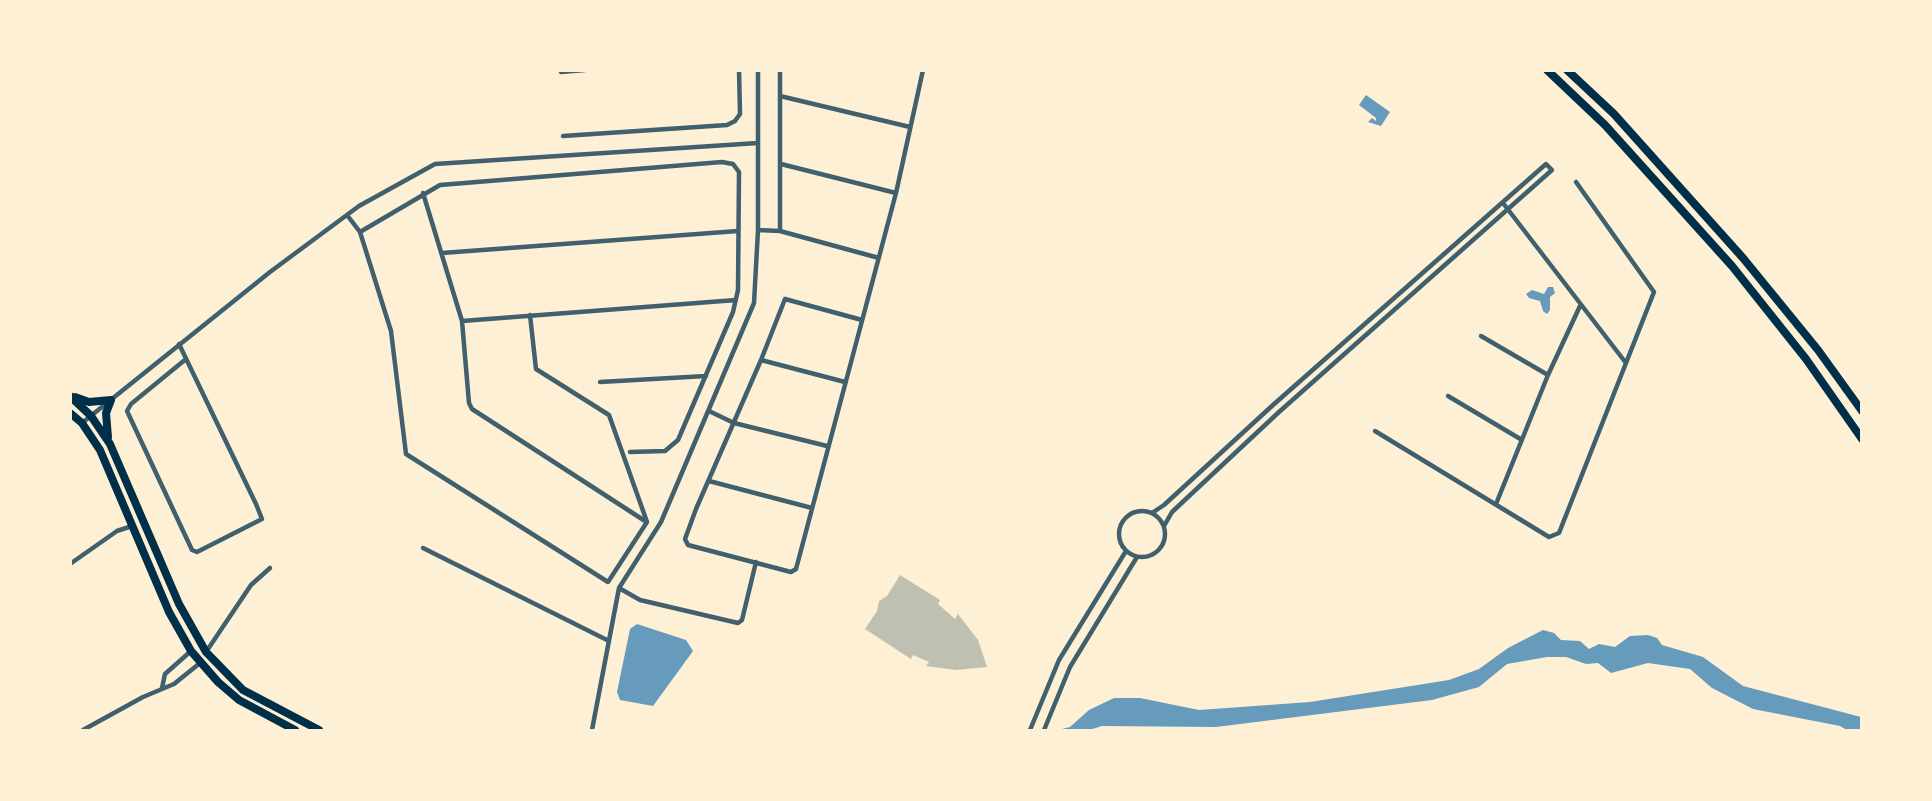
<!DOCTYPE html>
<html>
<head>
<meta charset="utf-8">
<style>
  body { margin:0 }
  #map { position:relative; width:1932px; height:801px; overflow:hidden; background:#fdf0d5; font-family:"Asap Condensed",sans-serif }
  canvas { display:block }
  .frame { position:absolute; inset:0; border:72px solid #fdf0d5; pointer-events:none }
</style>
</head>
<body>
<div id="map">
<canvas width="1932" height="801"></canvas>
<div class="frame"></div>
</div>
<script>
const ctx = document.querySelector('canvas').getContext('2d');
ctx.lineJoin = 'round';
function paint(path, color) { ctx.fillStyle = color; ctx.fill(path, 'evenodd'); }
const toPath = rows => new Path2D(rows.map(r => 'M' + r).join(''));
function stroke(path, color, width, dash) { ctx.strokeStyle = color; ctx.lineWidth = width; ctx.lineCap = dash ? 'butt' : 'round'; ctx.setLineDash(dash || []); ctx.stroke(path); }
const water = toPath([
  [1366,95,1390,112,1381,126,1368,122,1372,118,1376,121,1376,118,1359,105],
  [1548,287,1553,287,1555,293,1550,297,1550,310,1547,314,1543,311,1540,301,1529,298,1526,294,1532,290,1544,294],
  [637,624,686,640,693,651,653,706,620,700,617,692,630,629],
  [1543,630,1554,633,1561,640,1580,641,1589,649,1599,644,1615,647,1630,636,1648,635,1657,638,1662,645,1703,657,1743,686,1861,717,1861,730,1847,730,1840,726,1753,709,1712,688,1690,669,1648,663,1611,673,1598,663,1586,664,1566,657,1547,657,1507,664,1479,687,1432,700,1216,727,1102,726,1089,730,1058,730,1070,727,1089,710,1114,698,1140,698,1199,710,1310,702,1449,680,1479,669,1508,648]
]);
const building = toPath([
  [900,575,940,600,938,604,955,619,958,614,978,640,987,667,956,670,926,666,929,662,913,655,911,659,865,629,877,611,879,601,887,596]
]);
const minor = toPath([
  [561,72,585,70],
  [780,96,910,127],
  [563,136,727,125,735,121,740,114,739,70],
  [781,164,896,193],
  [423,193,462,321,469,403,472,409,645,521],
  [1503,203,1626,363],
  [347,215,360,232,391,331,406,454,608,582,647,522,609,415,536,369,530,315],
  [758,230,780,231,879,258],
  [780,231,780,70],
  [360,232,440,185,722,162,733,164,739,172,738,290,733,312,678,440,665,451,630,452],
  [442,253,738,231],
  [862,320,785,299,761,360,696,509,685,539,688,545,791,572,796,569,896,193,923,70],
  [462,321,736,300],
  [1481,336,1548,375],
  [179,344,256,504,262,519,197,552,192,550,127,411,131,404,186,359],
  [761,360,845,382],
  [600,382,706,376],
  [1448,396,1522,440],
  [709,411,734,423,827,446],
  [82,423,270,272,359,206,435,164,758,143],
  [1375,431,1549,537,1559,533,1654,292,1576,182],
  [709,481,812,508],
  [1496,504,1548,375,1580,306],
  '1119 534a23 23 0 1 1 46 0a23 23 0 1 1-46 0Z',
  [1152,513,1164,505,1273,405,1546,164,1552,170,1279,412,1172,512,1164,526],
  [423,548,609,641],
  [70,564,117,531,132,526],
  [619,588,640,600,738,623,742,620,756,562],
  [206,652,251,585,270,568],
  [162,688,165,674,191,651],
  [83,730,143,697,174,684,200,663],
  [592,730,619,588,661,522,754,303,758,230,758,70],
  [1030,730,1059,660,1126,551],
  [1044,730,1070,667,1137,557]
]);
const primary = toPath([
  [70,396,91,416,110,444,179,604,206,652,243,690,319,730],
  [75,397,89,402,111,400,106,413,108,437],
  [70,413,82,423,100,450,169,612,191,651,218,682,239,700,295,730]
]);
const motorway = toPath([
  [1547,70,1605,125,1732,266,1806,359,1862,439],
  [1567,70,1614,114,1743,258,1818,350,1862,411]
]);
paint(water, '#669bbc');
paint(building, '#bec0b2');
stroke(minor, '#3f606c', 4.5);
stroke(primary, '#003049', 8);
stroke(motorway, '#003049', 8);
</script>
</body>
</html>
